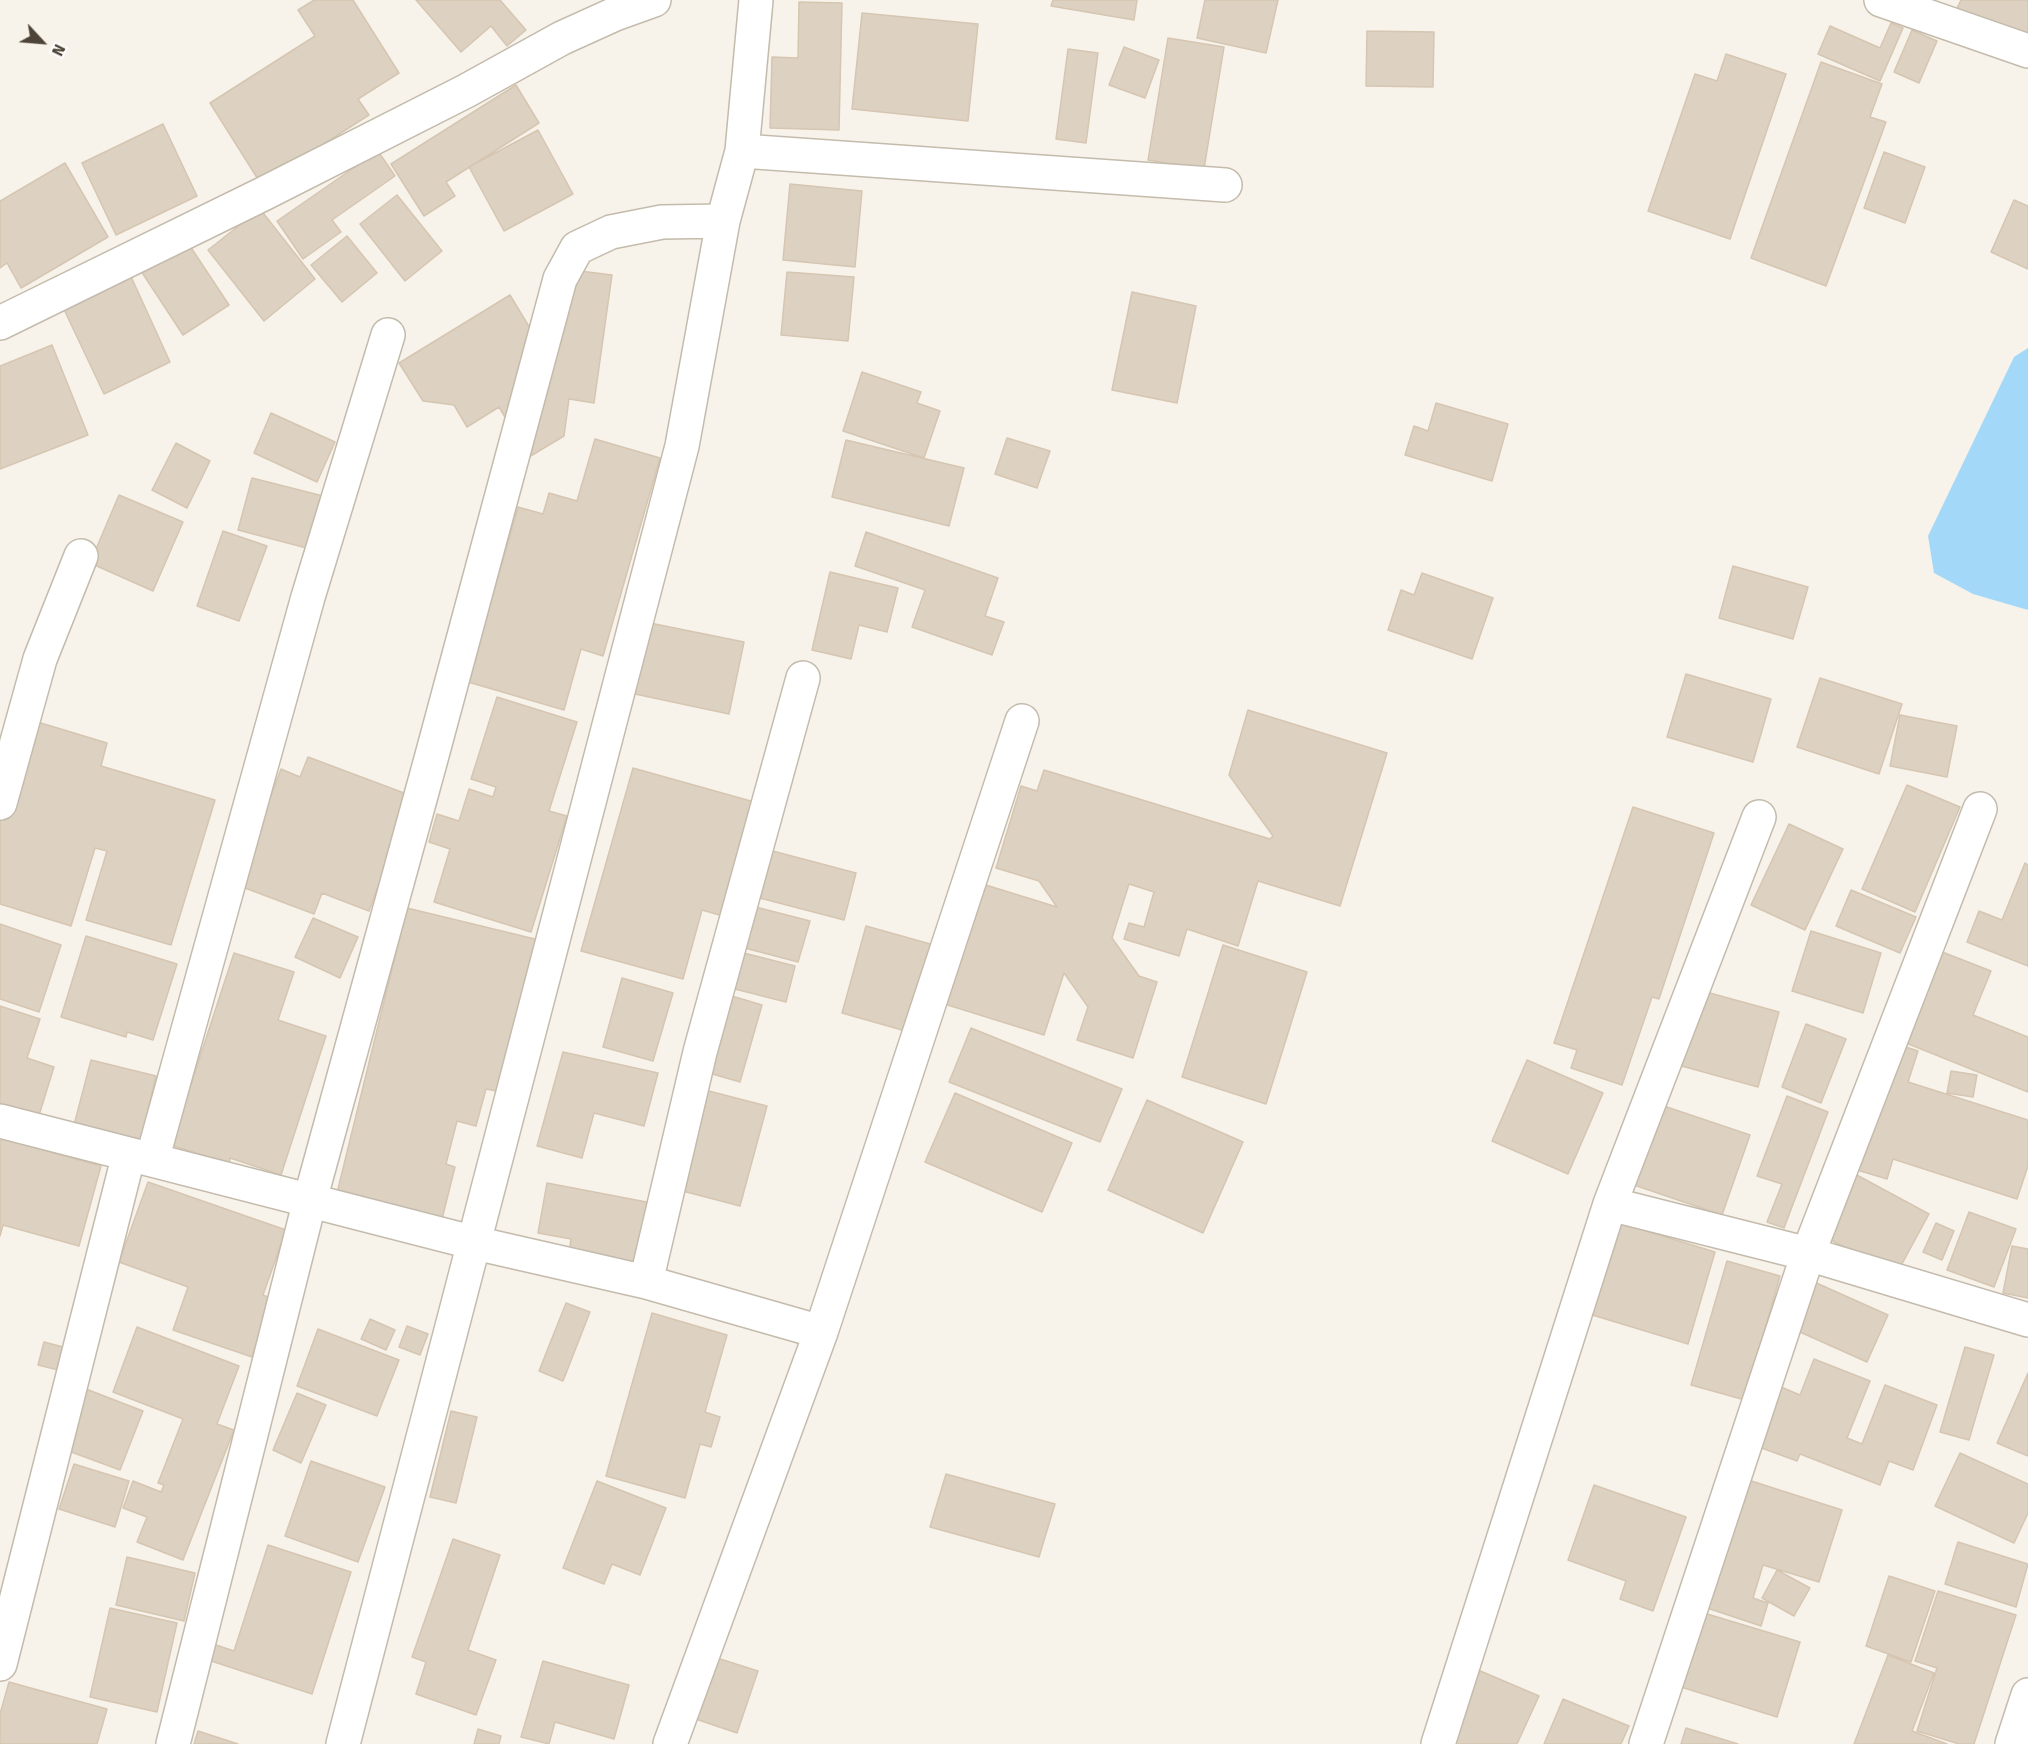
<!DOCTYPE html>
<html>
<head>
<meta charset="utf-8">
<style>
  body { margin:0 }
  #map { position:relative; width:2028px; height:1744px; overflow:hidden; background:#f7f3eb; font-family:"Fira Sans",sans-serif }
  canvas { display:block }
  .north { position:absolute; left:12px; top:12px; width:60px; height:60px; -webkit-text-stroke:4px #fff; paint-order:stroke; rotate:116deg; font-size:16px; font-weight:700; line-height:24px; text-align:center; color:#4d4437 }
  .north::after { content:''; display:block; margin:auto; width:21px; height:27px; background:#4d4437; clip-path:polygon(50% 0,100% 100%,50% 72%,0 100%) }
</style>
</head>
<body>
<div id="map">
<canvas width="2028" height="1744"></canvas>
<div class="north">N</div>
</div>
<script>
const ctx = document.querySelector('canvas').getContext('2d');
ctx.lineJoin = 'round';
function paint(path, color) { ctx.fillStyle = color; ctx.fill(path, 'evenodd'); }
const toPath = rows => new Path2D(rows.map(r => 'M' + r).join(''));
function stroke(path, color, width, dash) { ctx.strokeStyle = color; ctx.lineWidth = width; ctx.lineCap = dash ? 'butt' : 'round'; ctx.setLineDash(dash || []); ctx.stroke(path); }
const water = toPath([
  [2028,348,2028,610,1973,594,1934,573,1928,536,2014,357]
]);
const building = toPath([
  [314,0,353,0,399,73,358,99,369,115,261,184,210,103,315,36,298,10,314,0],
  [416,0,500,0,526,30,507,46,491,26,461,52,416,0],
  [1053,0,1137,0,1134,20,1051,6,1053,0],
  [1205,0,1278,0,1266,53,1197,38,1205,0],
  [1961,0,2028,0,2028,31,2025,37,1957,8,1961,0],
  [799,2,842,3,839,130,770,128,772,57,798,58,799,2],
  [862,13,978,24,968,121,852,109,862,13],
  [1891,23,1903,28,1880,81,1818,54,1830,26,1880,48,1891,23],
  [1912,30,1937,41,1919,83,1894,72,1912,30],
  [1367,31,1434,32,1433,87,1366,86,1367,31],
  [1168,38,1224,47,1204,169,1148,160,1168,38],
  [1124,47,1159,60,1145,98,1109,85,1124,47],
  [1068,49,1098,53,1086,143,1056,139,1068,49],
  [1726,54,1786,74,1730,239,1648,211,1695,74,1717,81,1726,54],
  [1821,62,1882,84,1870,117,1886,122,1826,286,1751,258,1821,62],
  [516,85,539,123,446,182,455,196,424,216,391,164,516,85],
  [163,124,197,196,116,235,82,163,163,124],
  [538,130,573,194,504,231,469,167,538,130],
  [378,151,395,176,332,220,341,232,303,259,277,221,378,151],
  [1884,152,1925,167,1905,223,1864,208,1884,152],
  [65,163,108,237,21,288,7,263,0,268,0,201,65,163],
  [790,184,862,191,855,267,783,260,790,184],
  [397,195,442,251,405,281,360,224,397,195],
  [2014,200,2028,206,2028,269,1991,252,2014,200],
  [260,209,315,279,264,321,208,250,260,209],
  [347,236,377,273,342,302,311,265,347,236],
  [186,240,229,305,183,335,141,271,186,240],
  [128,270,170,362,104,394,60,301,128,270],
  [580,271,612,275,594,403,569,399,564,436,529,457,499,407,467,427,454,405,423,401,399,363,510,295,548,358,580,271],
  [787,272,854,277,848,341,781,335,787,272],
  [1132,292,1196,306,1177,403,1112,390,1132,292],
  [52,345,88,435,0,469,0,366,52,345],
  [862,372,921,392,917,403,940,411,924,458,843,431,862,372],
  [1436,403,1508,424,1492,481,1405,455,1414,426,1428,431,1436,403],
  [271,413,335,442,317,482,254,453,271,413],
  [1007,438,1050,451,1037,488,995,474,1007,438],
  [595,439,660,458,603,656,581,649,564,710,468,682,518,507,543,514,549,493,577,501,595,439],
  [846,440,964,468,949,526,832,497,846,440],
  [176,443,210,461,187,508,152,490,176,443],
  [252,478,327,497,314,550,238,530,252,478],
  [119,495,183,522,153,591,90,563,119,495],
  [223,531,267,546,239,621,197,606,223,531],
  [866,532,998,578,985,616,1004,622,992,655,912,627,925,590,855,566,866,532],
  [1733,566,1808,587,1793,639,1719,618,1733,566],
  [830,572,898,588,887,632,859,625,851,659,812,650,830,572],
  [1422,573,1493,598,1472,659,1388,630,1401,590,1414,595,1422,573],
  [650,623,744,642,729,714,635,694,650,623],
  [1686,674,1771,699,1753,762,1667,737,1686,674],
  [1820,678,1902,704,1879,774,1797,747,1820,678],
  [497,697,577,722,549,811,567,816,531,932,434,902,450,849,429,842,437,814,459,821,469,789,493,797,496,787,471,779,497,697],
  [1248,710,1387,753,1340,906,1258,881,1238,946,1187,929,1179,956,1124,939,1129,923,1144,927,1154,892,1129,884,1112,938,1139,976,1157,982,1133,1058,1077,1040,1088,1007,1064,973,1044,1035,938,1002,976,882,1057,907,1039,881,996,868,1021,786,1037,791,1044,770,1270,839,1273,836,1229,775,1248,710],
  [1900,715,1957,726,1947,777,1890,766,1900,715],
  [31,720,107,743,101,766,215,800,171,945,86,920,107,851,95,848,71,926,0,904,0,822,31,720],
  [308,757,412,796,369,911,322,893,314,914,237,885,281,769,300,777,308,757],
  [633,768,765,805,733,919,702,910,683,979,581,951,633,768],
  [1907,785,1960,807,1915,912,1862,889,1907,785],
  [1633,807,1714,833,1659,999,1652,997,1622,1085,1571,1068,1577,1050,1554,1043,1633,807],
  [1789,824,1843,849,1805,930,1751,905,1789,824],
  [769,850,856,873,844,920,756,897,769,850],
  [2025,863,2028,865,2028,966,1967,942,1979,911,2002,920,2025,863],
  [1851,890,1916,917,1900,953,1836,926,1851,890],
  [748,905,810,921,798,962,737,946,748,905],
  [407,908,539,940,501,1092,486,1089,476,1126,457,1121,446,1164,455,1167,440,1227,335,1201,407,908],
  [313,918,358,937,340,978,295,957,313,918],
  [0,924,61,945,39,1012,0,999,0,924],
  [866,926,941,947,916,1034,842,1013,866,926],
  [1811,931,1881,953,1863,1013,1792,991,1811,931],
  [86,936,177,964,153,1040,127,1032,126,1037,61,1017,86,936],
  [1223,945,1307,972,1266,1104,1182,1077,1223,945],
  [1932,948,1991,971,1973,1015,2028,1037,2028,1092,1901,1041,1932,948],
  [736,951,795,966,786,1002,727,987,736,951],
  [234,953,294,972,278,1020,326,1036,281,1175,230,1158,229,1164,171,1145,234,953],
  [622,978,673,993,653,1061,603,1047,622,978],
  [1699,990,1779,1012,1758,1087,1678,1065,1699,990],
  [725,994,762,1005,740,1082,702,1071,725,994],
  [0,1006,40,1019,27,1058,54,1067,36,1125,0,1113,0,1006],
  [1806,1024,1846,1039,1821,1103,1782,1087,1806,1024],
  [971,1028,1122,1089,1100,1142,949,1082,971,1028],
  [1897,1044,1918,1051,1908,1082,2028,1120,2028,1166,2017,1199,1893,1159,1887,1179,1857,1170,1897,1044],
  [563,1052,658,1073,644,1126,594,1113,582,1158,537,1146,563,1052],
  [91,1060,156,1076,141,1142,74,1125,91,1060],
  [1527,1060,1603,1093,1568,1174,1492,1141,1527,1060],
  [1951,1071,1977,1075,1973,1097,1947,1093,1951,1071],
  [697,1088,767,1106,740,1206,671,1188,697,1088],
  [955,1093,1072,1143,1042,1212,925,1162,955,1093],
  [1787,1096,1828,1112,1784,1228,1767,1222,1782,1184,1757,1176,1787,1096],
  [1147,1100,1243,1142,1203,1233,1108,1190,1147,1100],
  [1658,1104,1750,1135,1722,1215,1631,1184,1658,1104],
  [0,1138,101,1166,79,1246,3,1225,0,1236,0,1138],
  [1853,1173,1929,1214,1896,1275,1820,1234,1853,1173],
  [148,1182,286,1230,263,1295,272,1299,252,1357,173,1330,188,1287,119,1262,148,1182],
  [547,1183,657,1204,644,1273,568,1258,571,1239,538,1233,547,1183],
  [1969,1212,2016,1229,1994,1287,1947,1270,1969,1212],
  [1617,1222,1715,1252,1688,1344,1589,1314,1617,1222],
  [1936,1223,1954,1231,1942,1260,1923,1252,1936,1223],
  [2012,1246,2028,1249,2028,1298,2003,1293,2012,1246],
  [1727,1261,1780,1276,1745,1400,1691,1385,1727,1261],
  [1812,1281,1888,1315,1867,1362,1791,1328,1812,1281],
  [566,1303,590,1312,563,1381,539,1371,566,1303],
  [652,1313,727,1335,705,1412,720,1417,711,1447,700,1444,685,1498,606,1476,652,1313],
  [370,1319,395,1330,386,1350,361,1339,370,1319],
  [407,1326,428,1334,420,1355,399,1347,407,1326],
  [137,1327,239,1366,217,1424,234,1430,183,1560,137,1542,147,1517,123,1508,133,1481,161,1492,164,1485,158,1483,183,1419,113,1392,137,1327],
  [318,1329,399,1360,377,1416,297,1386,318,1329],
  [44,1342,63,1347,58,1370,38,1365,44,1342],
  [1965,1347,1994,1355,1969,1440,1940,1432,1965,1347],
  [1814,1359,1870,1381,1847,1438,1862,1444,1885,1385,1937,1405,1913,1470,1889,1461,1880,1485,1800,1454,1797,1461,1759,1447,1781,1387,1800,1395,1814,1359],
  [2028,1373,2028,1456,1997,1443,2028,1373],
  [86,1389,143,1411,120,1470,63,1449,86,1389],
  [297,1393,326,1405,301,1463,273,1450,297,1393],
  [451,1411,477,1417,456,1503,430,1497,451,1411],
  [1960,1453,2028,1484,2028,1513,2014,1543,1935,1506,1960,1453],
  [311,1461,385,1487,358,1562,285,1536,311,1461],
  [74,1464,129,1481,115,1527,59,1509,74,1464],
  [946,1474,1055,1504,1039,1557,930,1527,946,1474],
  [1742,1478,1842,1510,1819,1582,1763,1565,1753,1598,1768,1603,1761,1626,1701,1606,1742,1478],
  [597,1481,666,1508,640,1575,612,1564,604,1584,563,1568,597,1481],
  [1594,1485,1686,1517,1653,1611,1620,1599,1626,1581,1568,1560,1594,1485],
  [453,1539,500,1555,468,1650,496,1660,476,1715,416,1694,426,1662,412,1657,453,1539],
  [1958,1542,2028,1564,2016,1607,1945,1584,1958,1542],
  [268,1545,351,1572,312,1694,202,1658,207,1642,234,1651,268,1545],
  [127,1557,195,1573,184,1621,116,1605,127,1557],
  [1777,1570,1810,1588,1794,1616,1762,1598,1777,1570],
  [1889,1576,1935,1591,1911,1662,1866,1646,1889,1576],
  [1938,1591,2016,1615,1974,1744,1959,1744,1917,1731,1937,1668,1915,1661,1938,1591],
  [110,1608,177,1623,157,1712,90,1697,110,1608],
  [1704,1613,1800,1642,1777,1717,1681,1687,1704,1613],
  [698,1652,758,1671,737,1733,678,1713,698,1652],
  [1888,1655,1934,1673,1912,1731,1947,1744,1854,1744,1888,1655],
  [543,1661,629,1685,614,1739,555,1722,549,1744,521,1737,543,1661],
  [1478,1670,1539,1696,1517,1744,1445,1744,1478,1670],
  [9,1682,107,1709,97,1744,0,1744,0,1714,9,1682],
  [1563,1699,1629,1726,1621,1744,1544,1744,1563,1699],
  [1686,1728,1738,1744,1681,1744,1686,1728],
  [478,1729,501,1736,499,1744,474,1744,478,1729],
  [198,1731,238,1744,194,1744,198,1731]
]);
const minor = toPath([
  [1881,0,2028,51],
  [742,151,1225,185],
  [0,323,263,194,466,91,562,38,615,14,654,0],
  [0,803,40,659,81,556],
  [0,1121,475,1243,646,1282,821,1332],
  [152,1160,308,597,388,335],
  [1610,1204,1808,1254,2028,1320],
  [646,1282,700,1052,803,678],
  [0,1664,129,1154],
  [173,1744,310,1200,431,759,560,279,577,248,611,232,662,222,723,221],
  [343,1744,682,446,723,221,742,151,756,0],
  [670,1744,821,1332,1022,721],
  [1438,1744,1610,1204,1759,817],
  [1646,1744,1808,1254,1980,809],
  [2012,1744,2028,1695]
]);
paint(water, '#a3d8f8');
paint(building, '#ddd1c2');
stroke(building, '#d6c6b1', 1.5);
stroke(minor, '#c4bbac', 36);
stroke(minor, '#fff', 33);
</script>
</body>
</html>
